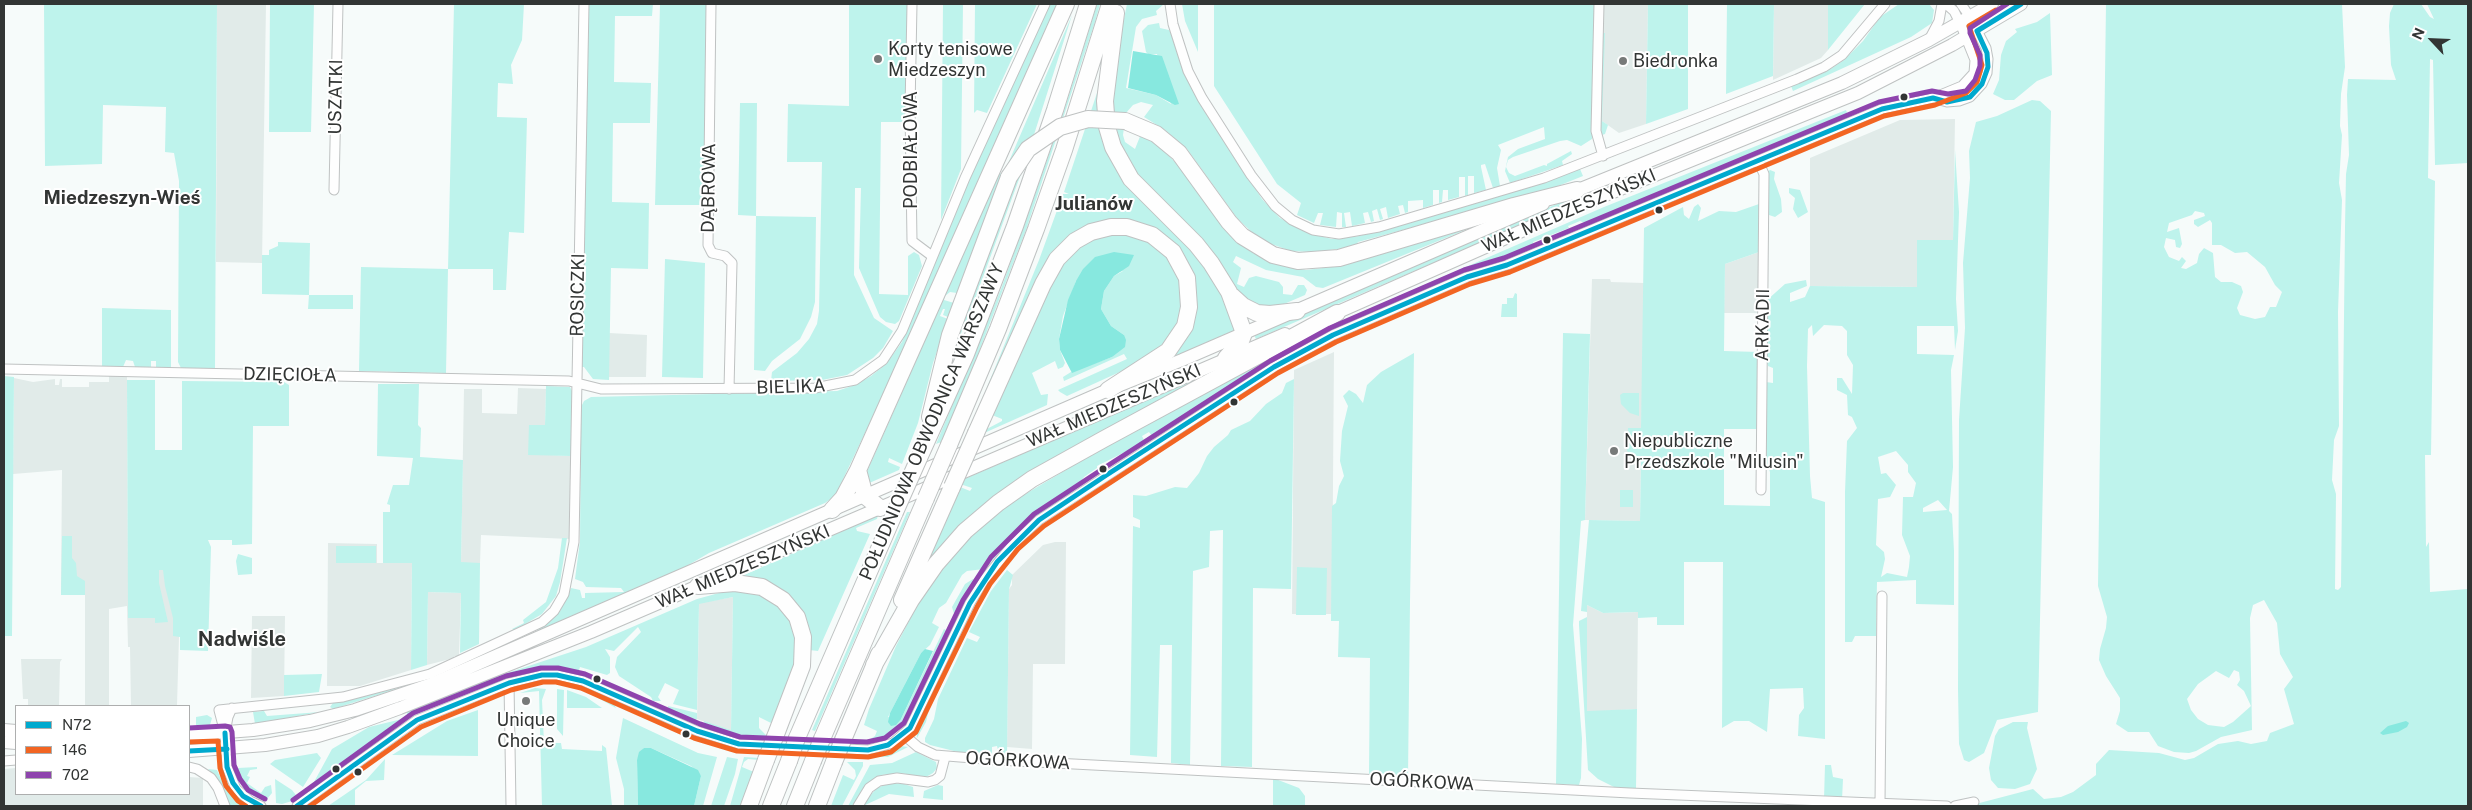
<!DOCTYPE html>
<html>
<head>
<meta charset="utf-8">
<style>
  body { margin:0 }
  #map { position:relative; width:2472px; height:810px; overflow:hidden; background:#f6fbfa; font-family:"Public Sans",sans-serif }
  canvas { display:block }
  .frame { position:absolute; inset:0; border:5px solid #323534; pointer-events:none }
  .legend { position:absolute; left:15px; top:705px; width:175px; height:90px; box-sizing:border-box; background:#fff; border:1px solid #adaeae; margin:0; padding:6px 9px; list-style:none; font-size:15px; color:#323534 }
  .legend li { display:flex; align-items:center; gap:10px; height:25px }
  .legend b { width:25px; border:1px solid #adaeae }
  .north { position:absolute; left:2407px; top:15px; width:50px; height:50px; -webkit-text-stroke:4px #fff; paint-order:stroke; rotate:295deg; font-size:14px; font-weight:700; line-height:20px; text-align:center; color:#323534 }
  .north::after { content:''; display:block; margin:auto; width:18px; height:22px; background:#323534; clip-path:polygon(50% 0,100% 100%,50% 72%,0 100%) }
</style>
</head>
<body>
<div id="map">
<canvas width="2472" height="810"></canvas>
<div class="frame"></div>
<ul class="legend">
<li><b style="height:6px;background:#00a9ce"></b>N72</li>
<li><b style="height:6px;background:#f26522"></b>146</li>
<li><b style="height:6px;background:#8e44ad"></b>702</li>
</ul>
<div class="north">N</div>
</div>
<script>
const ctx = document.querySelector('canvas').getContext('2d');
ctx.lineJoin = 'round';
function paint(path, color) { ctx.fillStyle = color; ctx.fill(path, 'evenodd'); }
const toPath = rows => new Path2D(rows.map(r => 'M' + r).join(''));
function stroke(path, color, width, dash) { ctx.strokeStyle = color; ctx.lineWidth = width; ctx.lineCap = dash ? 'butt' : 'round'; ctx.setLineDash(dash || []); ctx.stroke(path); }
function drawText(font, color, halo, rows, align = 'center') {
  ctx.font = font + ' "Public Sans",sans-serif'; ctx.lineWidth = 4; ctx.setLineDash([]); ctx.textBaseline = 'middle'; ctx.strokeStyle = halo; ctx.fillStyle = color; for (const [text, x, y, turn = 0] of rows) {
    ctx.save(); ctx.translate(x, y); ctx.rotate((+turn || 0) * Math.PI / 180); ctx.textAlign = isNaN(turn) ? turn : align; if (halo) ctx.strokeText(text, 0, 0); ctx.fillText(text, 0, 0); ctx.restore();
  }
}
const built = toPath([
  [217,4,266,4,262,263,216,262],
  [1603,4,1648,4,1646,124,1619,133,1602,121],
  [1774,4,1828,4,1828,50,1821,58,1773,80],
  [1955,119,1953,240,1917,287,1810,286,1810,158,1900,120],
  [1759,252,1759,313,1724,313,1725,264],
  [1592,279,1610,279,1611,282,1644,283,1640,521,1585,520],
  [609,333,647,335,646,377,609,377],
  [1334,352,1332,614,1292,614,1294,370],
  [109,376,127,376,128,570,181,569,177,705,131,706,130,647,128,647,127,606,109,609,109,706,85,706,85,595,61,595,62,470,13,474,14,378,33,382,55,379,55,385,59,385,60,379,62,379,62,387,89,387,89,382,109,382],
  [518,388,546,389,545,425,528,454,572,456,569,539,481,535,480,563,461,563,464,389,482,389,482,413,517,414],
  [1055,542,1066,542,1065,664,1033,664,1032,749,1007,747,1009,589,1012,585,1012,575,1043,545],
  [328,543,377,544,377,563,412,563,411,670,360,686,327,686],
  [428,592,461,593,459,656,454,656,454,658,427,665],
  [733,597,731,731,697,719,699,603],
  [1587,605,1603,613,1638,612,1637,709,1587,712],
  [252,616,285,616,284,696,251,698],
  [21,659,62,659,60,662,59,706,28,706,28,699,23,699],
  [16,768,16,794,189,794,189,777,203,778,203,806,4,806,4,769]
]);
const green = toPath([
  [44,4,217,4,215,369,181,368,178,362,179,181,174,153,165,152,166,107,103,105,102,164,45,166],
  [270,4,314,4,311,132,269,132],
  [454,4,524,4,522,40,511,65,513,84,498,83,497,117,527,118,524,233,509,232,506,290,493,290,493,269,448,269,446,373,359,371,361,267,448,269],
  [589,4,653,4,652,16,615,16,614,82,651,83,650,123,613,123,612,202,649,203,648,269,611,268,609,380,593,379,584,367,580,367],
  [660,4,708,4,705,205,655,205],
  [849,4,907,4,908,122,881,122,879,294,908,295,908,256,914,252,919,255,922,266,899,321,895,324,886,322,880,317,859,268,861,188,855,188,854,275,874,318,893,331,883,348,873,358,847,375,822,380,771,381,772,372,797,353,809,339,817,324,819,311,822,162,787,162,788,104,849,106],
  [943,4,963,4,961,169,941,220],
  [975,4,1037,4,987,113,977,110,974,113],
  [1050,4,1059,4,906,347,835,496,825,503,709,553,685,567,537,631,560,611,571,588,580,590,582,598,585,598,585,593,624,592,621,588,586,587,583,582,575,579,580,541,581,407,584,401,591,397,837,391,855,385,871,376,886,364,902,342,970,177],
  [1097,4,1100,4,1095,22,1026,230,963,393,941,442,936,444,1001,289,1032,203,1064,111],
  [1127,4,1164,4,1156,11,1157,15,1142,19,1136,27,1126,88,1156,95,1171,104,1157,54,1148,54,1146,52,1142,31,1148,25,1159,23,1160,28,1169,30,1172,34,1194,93,1262,199,1280,218,1308,233,1332,239,1359,236,1530,187,1580,169,1583,176,1543,192,1358,242,1355,247,1312,252,1291,251,1260,240,1237,218,1187,149,1165,130,1144,117,1153,105,1141,102,1133,105,1126,113,1123,135,1125,142,1135,149,1141,134,1155,142,1181,168,1234,239,1253,253,1279,265,1306,270,1339,266,1475,226,1323,288,1316,287,1303,277,1266,270,1236,256,1233,262,1241,268,1237,284,1244,287,1249,278,1256,276,1279,282,1283,287,1283,294,1292,295,1298,285,1304,285,1307,290,1305,295,1277,307,1261,308,1242,298,1198,235,1142,180,1128,162,1118,141,1112,111,1119,43],
  [1182,4,1198,4,1198,52,1185,21],
  [1214,4,1595,4,1592,139,1581,146,1567,140,1560,141,1513,157,1508,160,1506,167,1509,173,1515,176,1544,165,1547,166,1547,164,1571,151,1572,154,1562,161,1563,165,1575,161,1510,183,1505,171,1508,157,1518,149,1545,139,1544,127,1498,145,1501,150,1497,168,1500,186,1493,188,1485,164,1481,165,1481,167,1486,190,1474,193,1474,176,1468,176,1468,195,1465,196,1465,177,1459,177,1459,197,1448,200,1448,190,1443,190,1442,202,1439,203,1439,190,1433,190,1433,205,1423,208,1423,200,1408,201,1408,212,1405,213,1403,205,1398,206,1400,214,1388,218,1386,207,1380,209,1383,219,1380,220,1377,209,1372,211,1374,221,1371,222,1368,212,1363,213,1365,223,1352,226,1350,212,1344,213,1346,227,1342,227,1342,213,1337,212,1336,227,1320,225,1323,213,1318,213,1314,223,1297,215,1301,203,1277,184,1214,86],
  [1648,4,1688,4,1688,109,1646,124],
  [1727,4,1774,4,1773,76,1726,94],
  [1828,4,1865,4,1828,50],
  [1899,4,1929,4,1934,10,1932,23,1911,37,1793,91,1791,86,1832,68,1844,60,1863,41,1880,17],
  [2106,4,2342,4,2345,67,2341,94,2340,126,2342,135,2339,183,2342,200,2338,312,2339,426,2334,440,2332,480,2336,494,2335,589,2338,590,2341,587,2345,227,2346,174,2349,155,2347,95,2348,79,2396,80,2391,65,2389,26,2390,13,2394,4,2421,4,2430,17,2434,19,2427,4,2468,4,2468,163,2435,165,2433,60,2430,59,2428,178,2435,181,2431,455,2425,455,2426,547,2429,542,2430,592,2468,589,2468,806,1968,806,2033,789,2044,799,2061,797,2073,792,2096,775,2096,764,2109,750,2159,753,2185,760,2194,758,2218,744,2238,741,2251,744,2267,741,2270,733,2294,724,2284,689,2293,677,2280,654,2277,623,2264,600,2253,605,2250,618,2252,730,2221,737,2196,751,2189,753,2174,752,2158,746,2149,732,2128,732,2116,724,2120,711,2120,698,2106,676,2099,660,2100,649,2106,628,2107,617,2098,586],
  [2195,211,2204,213,2205,216,2194,220,2194,224,2198,227,2210,220,2212,223,2212,245,2221,245,2235,253,2247,252,2265,267,2275,285,2282,292,2276,307,2270,307,2265,317,2255,319,2240,315,2237,308,2243,292,2241,286,2232,282,2221,282,2215,277,2213,253,2204,248,2199,254,2197,263,2186,269,2181,268,2186,261,2182,257,2179,261,2169,257,2164,247,2166,238,2175,240,2176,247,2180,248,2182,244,2179,228,2167,232,2169,223,2192,215],
  [2234,670,2239,672,2240,680,2237,685,2244,691,2251,706,2233,722,2224,727,2208,725,2198,719,2191,710,2187,699,2198,684,2216,671,2229,678],
  [2050,13,2052,75,2037,81,2014,100,2005,100,1993,94,1999,80,2001,55,2006,41,2017,32,2015,29,2037,22],
  [1072,15,1025,163,973,304,949,363,969,303,972,304,970,300,1007,166],
  [1603,33,1605,33,1602,121,1608,125,1605,134,1602,135,1600,124],
  [1102,78,1101,129,1212,277,1223,296,1235,330,1164,361,1196,305,1195,282,1159,233,1078,231,979,407,1039,260,1063,194,1069,194,1064,192],
  [2032,100,2040,101,2051,111,2038,712,1997,720,1984,753,1969,762,1964,760,1959,744,1958,689,1959,420,1965,328,1963,263,1970,178,1969,151,1976,122,1997,116],
  [740,103,757,103,756,216,816,217,815,302,811,317,800,339,772,361,765,371,754,370,756,216,738,215],
  [1846,110,1849,118,1590,225,1580,221,1568,226,1569,228,1533,242,1534,244,1517,255,1458,276,1318,336,1291,350,1154,439,1149,432,1142,436,1145,442,1097,466,1097,468,1084,477,1074,491,1025,525,984,569,967,571,962,575,946,603,939,608,932,623,939,627,930,645,921,653,888,717,901,719,944,629,948,631,955,617,952,607,965,584,973,579,975,582,959,611,916,703,905,721,886,739,855,744,856,740,867,741,875,736,877,731,864,725,869,709,896,646,920,600,961,545,1012,502,1091,455,1300,339,1604,207],
  [1955,150,1959,212,1956,299,1958,331,1955,350,1954,326,1917,326,1917,354,1954,355,1951,370,1953,467,1949,511,1952,514,1954,551,1954,605,1916,604,1916,580,1877,582,1876,636,1855,636,1852,642,1845,642,1845,492,1847,441,1857,428,1852,417,1848,415,1847,395,1837,390,1837,378,1842,378,1852,394,1853,365,1847,355,1847,331,1842,326,1824,325,1813,336,1812,325,1808,329,1807,366,1810,476,1812,498,1825,502,1825,739,1798,736,1799,715,1804,708,1803,688,1770,689,1767,732,1749,721,1734,721,1722,728,1723,562,1684,562,1684,625,1657,625,1657,617,1638,618,1638,612,1603,613,1587,605,1587,612,1581,611,1589,520,1640,521,1641,462,1627,451,1628,428,1641,428,1644,228,1683,207,1684,215,1689,219,1694,207,1698,204,1701,208,1698,221,1719,211,1736,212,1759,204,1759,252,1725,264,1724,351,1759,352,1759,429,1724,429,1724,505,1770,506,1770,472,1765,457,1765,387,1766,382,1773,383,1773,368,1768,366,1765,357,1766,301,1785,284,1806,280,1807,286,1790,293,1790,302,1805,297,1810,286,1917,287,1917,240,1953,240],
  [1896,451,1908,465,1908,472,1916,483,1913,497,1903,497,1902,535,1910,556,1909,567,1907,577,1887,573,1881,577,1885,559,1884,552,1876,545,1878,499,1890,497,1896,485,1886,473,1881,474,1878,457],
  [1938,500,1947,510,1923,512,1923,508],
  [1770,170,1775,172,1774,179,1781,199,1782,212,1775,217,1769,215,1767,172],
  [999,173,1002,174,957,293,950,292,945,296,944,300,954,303,948,317,943,315,945,309,943,309,940,316,948,319,933,363,918,423,902,464,889,458,888,462,900,467,899,470,867,484,866,474,869,467],
  [1789,188,1800,190,1808,212,1798,218,1793,209,1795,198,1789,193],
  [1589,190,1591,195,1256,339,1254,335],
  [1125,234,1138,237,1156,246,1171,262,1180,279,1182,302,1178,323,1164,343,1147,357,1122,371,1067,396,1060,392,1058,390,1127,359,1124,354,1064,381,1063,377,1071,372,1112,357,1124,335,1111,326,1101,309,1104,291,1114,276,1123,271,1076,281,1063,316,1059,339,1060,350,1065,363,1063,367,1058,369,1055,361,1032,373,1041,395,1048,394,1047,405,982,434,983,431,1002,421,1002,419,992,415,1044,298,1061,267,1071,255,1091,240,1104,235],
  [278,242,310,243,309,295,353,295,353,309,308,309,309,295,262,294,262,255,269,255,269,250,278,246],
  [665,259,705,263,703,378,662,377],
  [1515,293,1517,294,1517,317,1501,317,1502,304,1507,304,1507,298,1513,298],
  [102,308,171,310,171,368,156,367,156,361,151,361,151,367,135,367,133,361,126,360,123,367,102,366],
  [1563,333,1590,334,1585,520,1581,521,1573,625,1582,739,1581,778,1579,785,1556,784],
  [1414,353,1410,602,1408,776,1369,774,1370,658,1338,657,1339,621,1331,621,1332,506,1336,503,1339,486,1344,476,1340,461,1342,431,1348,406,1343,396,1349,390,1356,394,1363,403,1367,385,1381,372],
  [1211,372,1069,449,921,571,960,487,970,491,972,488,960,484,962,480],
  [4,376,14,377,12,636,4,636],
  [1294,379,1291,589,1253,588,1252,767,1221,766,1223,530,1210,531,1209,567,1193,571,1190,765,1171,763,1172,645,1160,645,1157,757,1130,755,1133,526,1140,528,1140,520,1133,517,1133,495,1146,496,1175,487,1187,488,1199,473,1207,456,1214,447,1228,435,1231,430,1250,421,1266,404,1282,393,1286,383],
  [127,380,155,380,155,450,182,450,182,381,284,382,289,385,289,426,253,426,252,544,236,545,232,545,232,540,208,540,211,547,208,651,180,650,180,637,173,636,173,618,165,586,163,570,159,570,159,583,168,622,155,623,155,618,128,618],
  [378,384,419,384,418,425,421,428,420,457,463,460,461,562,480,563,479,644,460,653,461,593,428,592,427,665,411,670,412,563,383,563,383,512,390,512,390,505,387,504,393,485,409,485,413,458,377,456],
  [546,386,570,387,573,393,572,456,528,455,529,425,545,425],
  [1623,393,1639,393,1639,416,1630,413,1621,404,1620,395],
  [1620,490,1633,490,1633,507,1620,507],
  [907,512,910,512,815,731,812,730],
  [878,515,877,519,856,528,857,531,870,534,818,651,809,650,809,645,759,579,742,576],
  [62,536,72,536,72,558,76,563,77,576,85,581,85,595,61,595],
  [562,538,567,538,560,582,556,596,542,614,515,630,512,629,524,623,523,620,546,602,558,568],
  [336,546,376,546,376,563,336,563],
  [238,554,252,558,252,574,238,575,236,561],
  [1297,567,1327,568,1326,615,1296,615],
  [1007,570,1013,575,1009,589,1007,755,999,754,997,746,992,747,992,754,958,752,930,745,925,742,925,738,934,719,938,699,967,638,977,642,980,637,969,632,991,591],
  [730,590,754,591,774,601,789,617,796,633,796,655,789,684,774,721,771,723,759,717,759,728,768,737,766,741,729,736,726,733,705,725,704,721,731,730,733,597,699,604,697,710,673,704,679,690,665,683,658,697,661,701,653,701,651,697,619,676,615,667,617,657,641,632,638,627,614,651,605,649,610,657,610,673,607,675,580,667,579,670,531,671,424,709,409,718,407,714,407,712,483,681,586,647,697,599],
  [1587,617,1587,711,1637,709,1636,789,1616,788,1598,779,1588,770,1579,625,1579,621],
  [961,636,930,704,926,722,917,738,916,728,958,637],
  [322,674,319,692,284,696,284,675],
  [565,682,611,698,616,708,582,689,562,683],
  [406,686,333,709,330,707,333,703],
  [535,688,546,689,542,700,544,743,561,743,562,749,602,751,602,745,606,748,612,806,542,806,539,691,520,693],
  [557,689,564,690,563,736,557,729],
  [567,690,586,697,602,708,567,708],
  [668,706,697,713,697,719,692,723,669,713],
  [478,710,478,756,392,755,447,721],
  [264,711,267,716,320,712,255,724,253,712],
  [207,715,212,718,210,725,196,729,196,717],
  [623,718,698,753,717,757,703,806,694,806,701,776,691,766,651,748,644,748,637,760,638,806,624,806,624,789,616,758],
  [402,719,404,720,308,793,332,749,369,727],
  [2013,722,2028,722,2027,728,2037,769,2030,784,2015,789,1998,788,1991,780,1989,768,1995,736,1999,729],
  [901,746,908,747,888,757,733,751,868,756,886,753],
  [916,752,936,762,937,768,933,773,926,777,900,773,881,775,866,785,853,806,848,806,870,765,892,763],
  [317,753,321,758,303,787,270,764,275,760],
  [727,757,738,759,735,774,724,806,711,806],
  [744,757,760,758,759,760,748,759,744,762,742,767,754,772,741,806,730,806],
  [385,759,384,780,366,781,355,790,355,806,328,806,366,780],
  [847,762,863,762,863,766,842,806,831,806,843,775,854,780,856,776,855,770],
  [1825,765,1831,765,1833,777,1843,779,1842,800,1824,799],
  [257,767,257,769,250,770,247,776,250,777,247,783,261,793,265,787,271,785,272,793,267,799,249,789,239,777,238,768],
  [208,769,217,770,225,788,241,806,229,806,216,777],
  [1273,778,1299,788,1305,796,1305,806,1273,806],
  [275,779,292,790,299,799,282,804,276,803],
  [890,783,904,784,913,787,914,797,889,794,863,806,867,799,877,788],
  [938,785,943,786,943,800,923,798,924,791]
]);
const water = toPath([
  [1133,51,1162,56,1179,104,1175,105,1156,95,1128,88],
  [1114,252,1134,255,1129,266,1114,276,1104,291,1101,309,1111,326,1124,335,1126,340,1125,347,1112,357,1072,373,1060,350,1059,339,1068,300,1076,281,1083,269,1095,257],
  [925,649,933,651,901,719,896,725,891,726,888,722,890,713,921,653],
  [2406,721,2409,723,2407,727,2398,732,2383,735,2380,733,2388,726],
  [644,748,651,748,698,770,701,776,694,806,638,806,637,760,639,752]
]);
const minor = toPath([
  [711,4,708,245,712,253,725,256,732,263,729,389],
  [912,4,910,110,912,241,932,256],
  [1170,4,1173,24,1188,71,1202,98,1251,175,1275,206,1292,220,1313,230,1339,234,1379,227,1544,178,1797,79,1824,67,1842,55,1885,4],
  [1599,4,1596,131,1603,156],
  [1930,38,1939,21,1942,4],
  [1933,98,1947,102,1959,101,1970,97,1982,84,1987,73,1988,59,1986,48,1970,17,1961,4],
  [1758,161,1764,174,1761,490],
  [334,190,338,4],
  [4,369,569,381,601,389,815,388,855,380,883,360,902,331,965,178,1045,4],
  [509,683,511,806],
  [232,708,228,717,225,733,227,767,236,789,250,801,261,806],
  [225,733,219,710,343,697,430,674,542,622,554,611,564,594,574,542,584,4],
  [904,735,918,747,935,755,997,760,1630,793,1947,806],
  [4,761,16,760],
  [189,767,197,769,211,778,218,788,225,806],
  [1880,804,1882,596],
  [297,806,417,720,509,683,542,675,557,675,583,681,697,731,739,744,868,750,893,743,910,728,970,603,984,580,1013,544,1039,520,1274,367,1333,335,1467,277,1507,265,1882,109,1933,98,1962,86,1974,73,1975,60,1960,23,1954,11,1946,4],
  [858,806,869,788,879,781,897,778,928,782,935,780,940,776,945,757],
  [1955,806,1974,802]
]);
const secondary = toPath([
  [1568,194,1842,83,1929,40,1992,4],
  [1329,316,1576,207,1858,93,1952,45,2021,4],
  [4,730,16,731],
  [189,735,253,730,310,721,355,710,429,685,1108,390,1182,360,1543,204],
  [4,742,16,743],
  [189,751,265,745,318,736,348,727,400,708,591,632,1285,334]
]);
const motorway = toPath([
  [1116,13,1105,101,1107,127,1113,147,1131,179,1196,244,1211,263,1229,292,1244,333,1241,341,1226,358],
  [1125,121,1156,134,1179,153,1229,222,1242,236,1273,255,1298,261,1339,258,1514,206,1577,190],
  [1232,296,1243,306,1257,313,1270,314,1297,311],
  [930,417,950,335,1009,177],
  [976,433,1043,284,1057,259,1075,241,1091,232,1111,227,1127,227,1152,235,1173,252,1187,278,1189,307,1185,326,1168,351,1108,390],
  [949,445,998,329,1036,229,1064,150,1110,4],
  [919,458,966,354,1015,226,1055,110,1088,4],
  [858,470,865,496,880,508],
  [832,510,843,498,858,470,1066,4],
  [698,586,735,583,762,587,783,600,797,617,803,637,802,666,775,737],
  [902,600,952,487],
  [874,665,911,600,936,564,965,531,998,503,1032,479,1104,439,1337,313],
  [797,738,895,512],
  [822,739,926,498],
  [843,740,879,654],
  [749,806,766,760],
  [771,806,789,761],
  [795,806,813,761],
  [817,806,834,762]
]);
const motorwayBridge = toPath([
  [1009,177,1028,149,1060,127,1088,119,1125,121],
  [952,487,976,433],
  [926,498,949,445],
  [895,512,919,458],
  [766,760,775,737],
  [789,761,797,738],
  [813,761,822,739],
  [834,762,843,740]
]);
const bus1 = toPath([
  [1977,31,2021,4],
  [225,733,227,767,233,783,243,796,261,806],
  [189,751,227,749],
  [297,806,417,720,509,683,542,675,557,675,583,681,697,731,739,744,868,750,888,745,910,728,970,603,997,562,1039,520,1105,476,1274,367,1333,335,1467,277,1507,265,1882,109,1933,98,1947,102,1970,97,1982,84,1988,67,1987,53,1977,31]
]);
const bus2 = toPath([
  [189,742,218,741,220,768,226,786,238,801,246,806],
  [310,806,421,727,511,690,543,682,556,682,581,688,694,738,737,751,868,757,891,752,916,732,977,607,990,584,1018,549,1044,526,1278,373,1336,342,1470,284,1510,272,1884,116,1935,105,1966,93,1977,82,1982,65,1969,26,1996,10]
]);
const bus3 = toPath([
  [189,728,225,726,230,727,232,732,234,765,240,779,248,790,265,799],
  [293,800,413,713,506,676,541,668,558,668,585,674,700,724,740,737,867,742,885,738,904,723,963,600,991,557,1034,514,1101,470,1270,361,1330,328,1464,270,1504,258,1879,102,1932,91,1948,94,1966,91,1975,80,1980,66,1980,55,1970,33,1970,28,2007,4]
]);
const markers = [
  [878,59,5,"#777a79"],
  [1623,61,5,"#777a79"],
  [1904,97,4.5,"#323534"],
  [1659,210,4.5,"#323534"],
  [1547,240,4.5,"#323534"],
  [1234,402,4.5,"#323534"],
  [1614,451,5,"#777a79"],
  [1103,469,4.5,"#323534"],
  [597,679,4.5,"#323534"],
  [526,701,5,"#777a79"],
  [686,734,4.5,"#323534"],
  [336,769,4.5,"#323534"],
  [358,772,4.5,"#323534"]
];
const poiNames = [
  ["Korty tenisowe",888,49],
  ["Miedzeszyn",888,70],
  ["Biedronka",1633,61],
  ["Niepubliczne",1624,441],
  ["Przedszkole \"Milusin\"",1624,462],
  ["Unique",526,720,"center"],
  ["Choice",526,741,"center"]
];
const streetNames = [
  ["USZATKI",336,97,-89],
  ["PODBIAŁOWA",911,150,-90],
  ["DĄBROWA",709,188,-89],
  ["WAŁ MIEDZESZYŃSKI",1569,211,-23],
  ["ROSICZKI",578,295,-89],
  ["ARKADII",1763,325,-89],
  ["DZIĘCIOŁA",290,375,1],
  ["BIELIKA",791,387,-2],
  ["WAŁ MIEDZESZYŃSKI",1114,406,-23],
  ["POŁUDNIOWA OBWODNICA WARSZAWY",932,422,-67],
  ["WAŁ MIEDZESZYŃSKI",743,567,-23],
  ["OGÓRKOWA",1018,761,3],
  ["OGÓRKOWA",1422,782,3]
];
const neighbourhoodNames = [
  ["Miedzeszyn-Wieś",122,198],
  ["Julianów",1094,204]
];
const quarterNames = [
  ["Nadwiśle",242,640]
];
paint(built, '#e1ebe9');
paint(green, '#bef3ec');
paint(water, '#87e8df');
stroke(minor, '#bfc2c2', 11);
stroke(secondary, '#bfc2c2', 14);
stroke(motorway, '#bfc2c2', 18);
stroke(minor, '#fefefe', 9);
stroke(secondary, '#fefefe', 12);
stroke(motorway, '#fefefe', 16);
stroke(motorwayBridge, '#bfc2c2', 18, []);
stroke(motorwayBridge, '#fefefe', 16);
stroke(bus1, '#00a9ce', 5);
stroke(bus2, '#f26522', 5);
stroke(bus3, '#8e44ad', 5);
for (const [x, y, r, color] of markers) { const dot = new Path2D(); dot.arc(x, y, r, 0, 2 * Math.PI); ctx.fillStyle = color; ctx.fill(dot); stroke(dot, '#fff', 2); }
drawText('18px', '#323534', '#fff', poiNames, 'left');
drawText('18px', '#323534', '#fff', streetNames);
drawText('bold 19px', '#323534', '#fff', neighbourhoodNames);
drawText('bold 20px', '#323534', '#fff', quarterNames);
</script>
</body>
</html>
